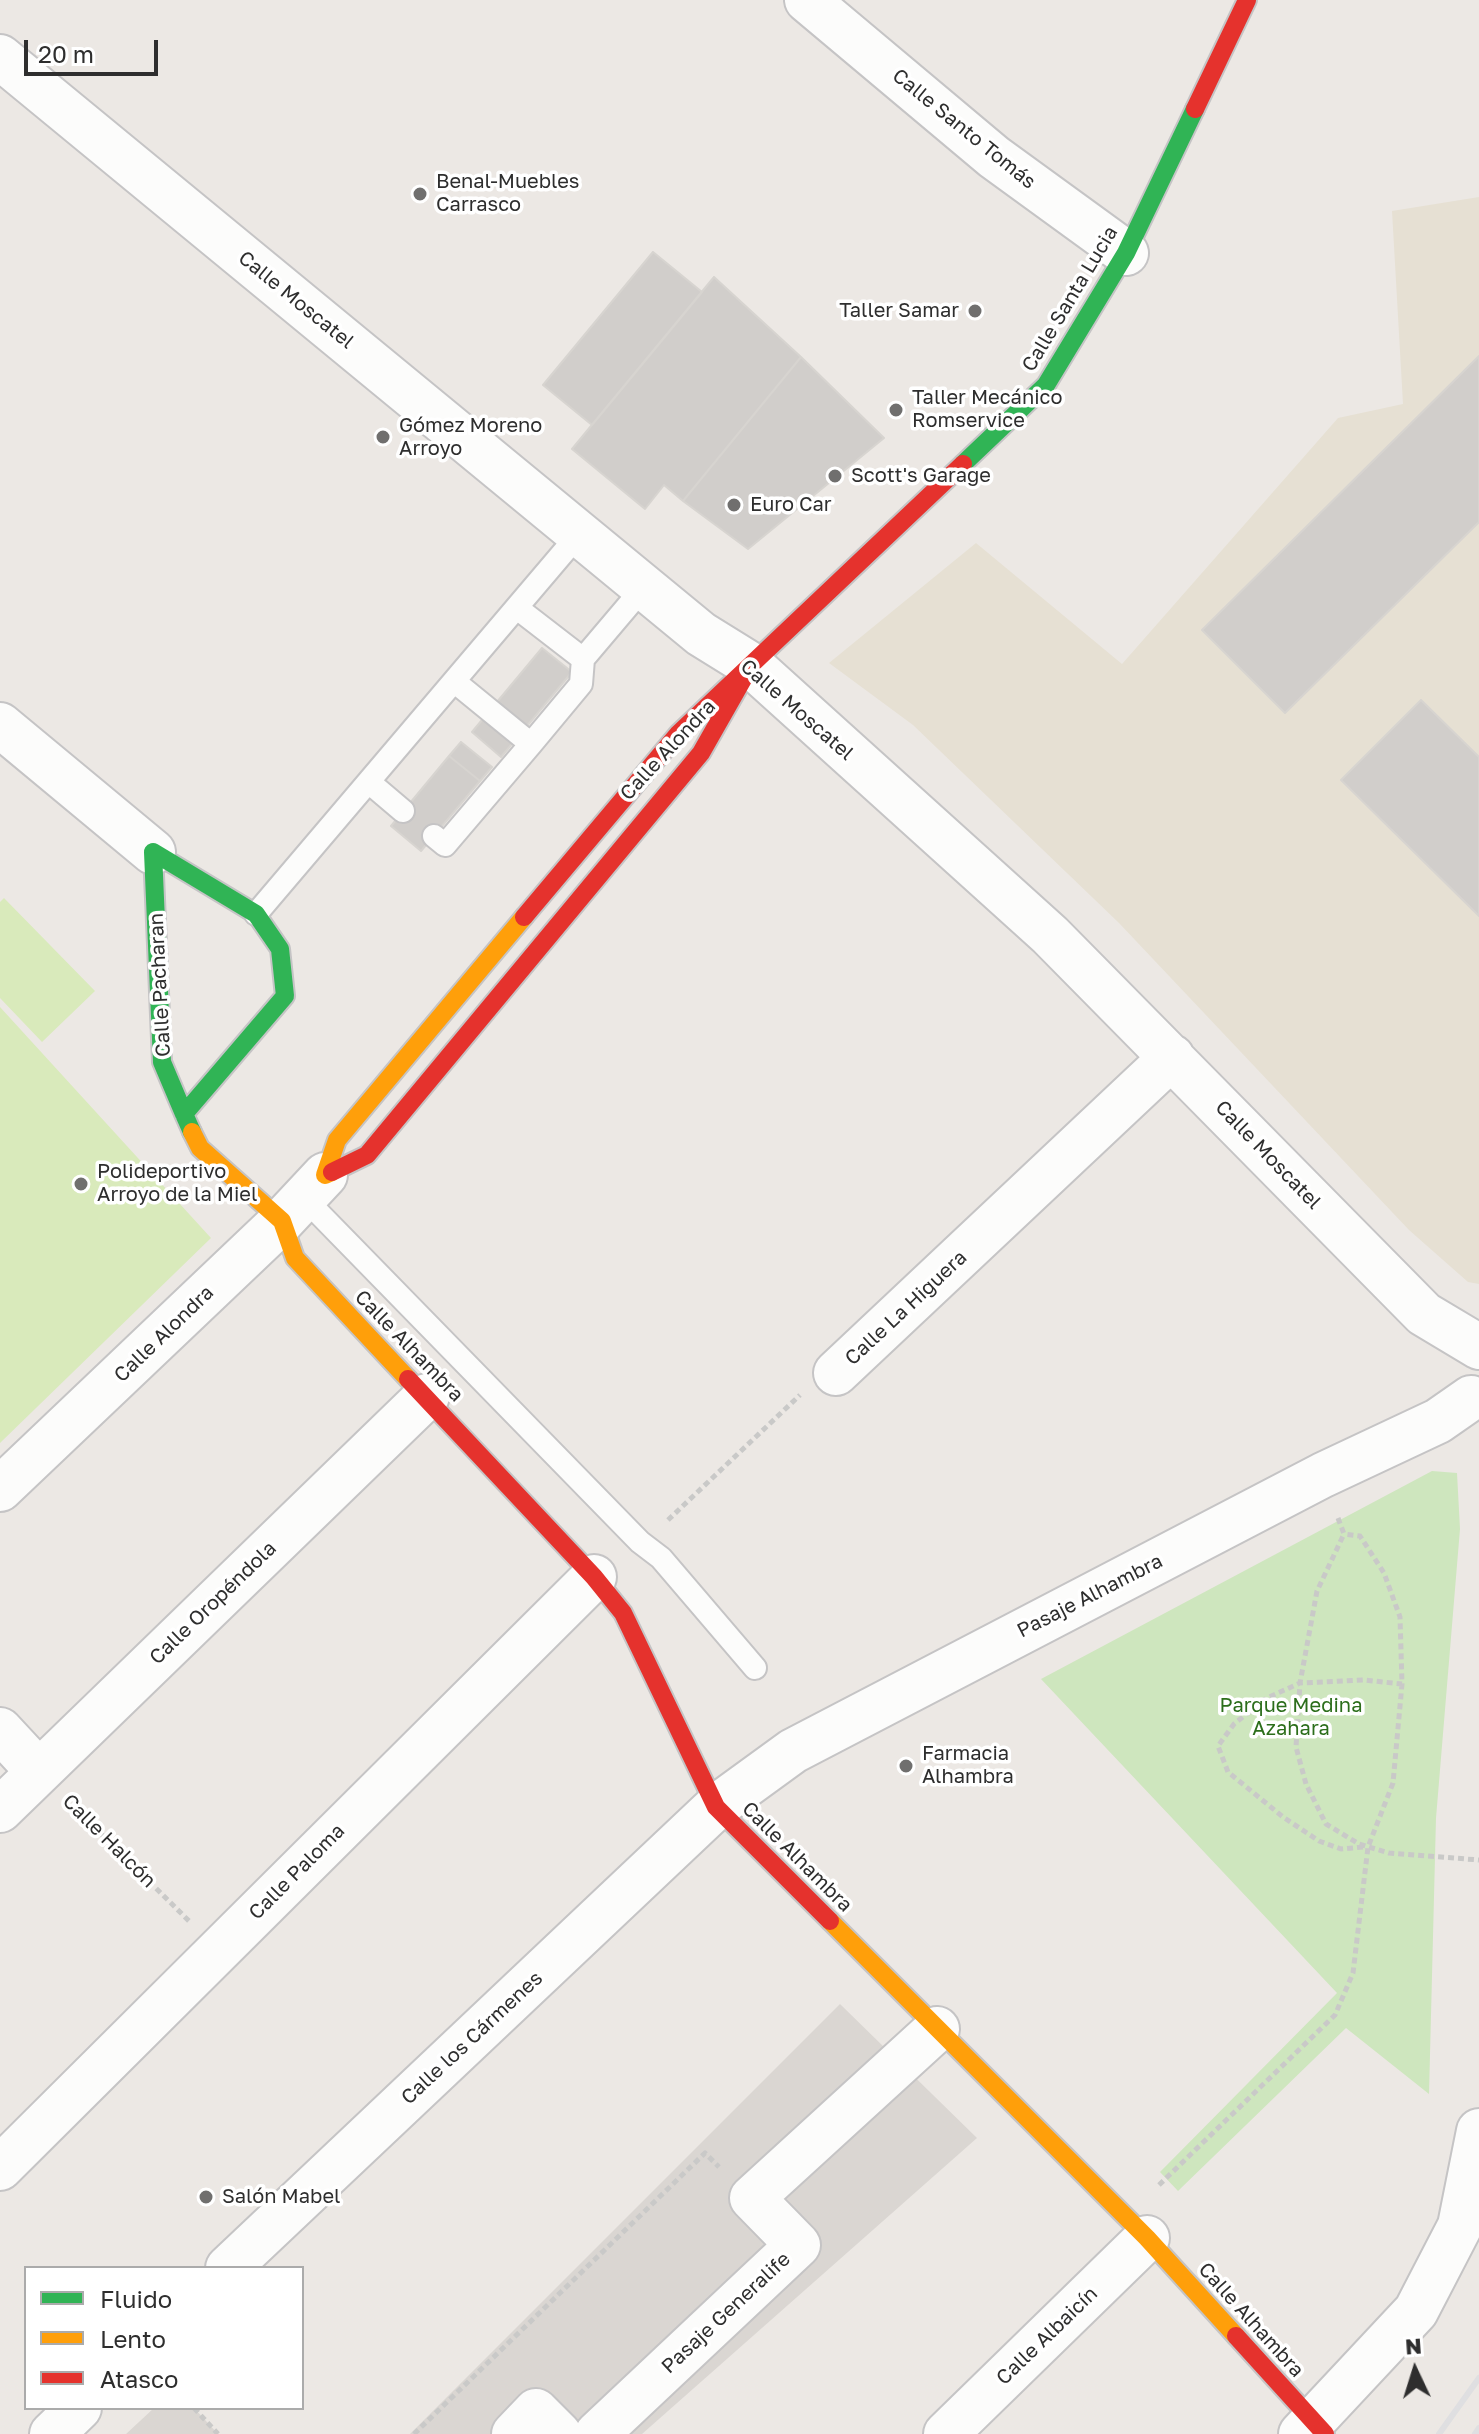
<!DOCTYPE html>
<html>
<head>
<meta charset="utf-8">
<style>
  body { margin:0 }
  #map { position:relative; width:1479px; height:2434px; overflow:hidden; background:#ece8e4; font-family:"Golos Text",sans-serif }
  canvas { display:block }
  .legend { position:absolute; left:24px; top:2266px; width:280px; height:144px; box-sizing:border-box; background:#fff; border:2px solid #ababab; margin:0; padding:10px 14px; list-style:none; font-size:24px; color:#2e2e2e }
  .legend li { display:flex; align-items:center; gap:16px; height:40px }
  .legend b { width:40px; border:2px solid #ababab }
  .north { position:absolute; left:1375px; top:2330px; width:80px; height:80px; -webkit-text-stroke:6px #fff; paint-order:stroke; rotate:356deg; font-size:22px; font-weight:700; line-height:32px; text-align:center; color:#2e2e2e }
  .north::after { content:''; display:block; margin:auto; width:28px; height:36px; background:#2e2e2e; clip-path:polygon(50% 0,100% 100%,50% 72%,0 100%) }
  .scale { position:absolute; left:24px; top:40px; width:134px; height:36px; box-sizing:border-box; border:4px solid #2e2e2e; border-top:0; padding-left:10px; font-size:24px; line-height:28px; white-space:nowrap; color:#2e2e2e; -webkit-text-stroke:6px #fff; paint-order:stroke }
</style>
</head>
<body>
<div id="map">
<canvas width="1479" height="2434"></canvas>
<ul class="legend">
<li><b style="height:10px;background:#30b455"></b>Fluido</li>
<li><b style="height:10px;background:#ff9f0a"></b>Lento</li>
<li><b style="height:10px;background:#e5322d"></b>Atasco</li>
</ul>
<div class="north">N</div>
<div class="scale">20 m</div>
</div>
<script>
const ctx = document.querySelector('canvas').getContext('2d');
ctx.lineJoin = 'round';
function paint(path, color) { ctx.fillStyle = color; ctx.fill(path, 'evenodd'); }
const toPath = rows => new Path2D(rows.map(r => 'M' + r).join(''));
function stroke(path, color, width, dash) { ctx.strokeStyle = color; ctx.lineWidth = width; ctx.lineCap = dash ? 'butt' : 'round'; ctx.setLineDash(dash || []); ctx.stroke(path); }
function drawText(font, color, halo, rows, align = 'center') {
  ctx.font = font + ' "Golos Text",sans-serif'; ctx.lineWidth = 7; ctx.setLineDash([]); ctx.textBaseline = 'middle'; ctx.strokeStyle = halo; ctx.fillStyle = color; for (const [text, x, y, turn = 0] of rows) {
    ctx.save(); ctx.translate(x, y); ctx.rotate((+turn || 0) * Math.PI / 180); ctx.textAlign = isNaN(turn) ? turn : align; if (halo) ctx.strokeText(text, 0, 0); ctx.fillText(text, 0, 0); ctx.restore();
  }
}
const education = toPath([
  [1479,197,1479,1284,1468,1282,1409,1230,1119,923,913,725,829,663,976,543,1122,664,1338,418,1403,404,1392,211]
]);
const green = toPath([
  [1432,1471,1457,1473,1460,1529,1436,1818,1429,2094,1346,2028,1178,2191,1160,2172,1337,1993,1041,1679]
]);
const pitch = toPath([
  [4,898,95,991,42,1042,0,998,0,902],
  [0,1007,211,1238,0,1443]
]);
const plaza = toPath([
  [840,2004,977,2138,642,2434,410,2434],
  [154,2408,194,2408,218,2434,126,2434]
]);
const building = toPath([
  [653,252,702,292,592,425,543,385,653,252],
  [714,277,801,357,683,501,664,485,645,509,572,449,714,277],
  [1479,356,1479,522,1285,713,1202,630,1479,356],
  [801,357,884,438,748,549,683,501,801,357],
  [542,648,572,672,501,757,472,732,542,648],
  [1421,700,1479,757,1479,916,1341,780,1421,700],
  [461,742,492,767,480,781,449,756,461,742],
  [449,756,480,781,421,851,391,826,449,756]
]);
const path = toPath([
  [1338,1518,1344,1534,1317,1591,1300,1683,1296,1747,1306,1784,1326,1824,1359,1844,1389,1853,1479,1860],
  [668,1520,800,1395],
  [71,1804,189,1921],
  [1363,1847,1341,1849,1319,1841,1283,1817,1228,1772,1218,1746,1234,1724,1267,1698,1300,1683,1364,1680,1402,1684],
  [1159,2185,1335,2015,1353,1973,1368,1847,1393,1783,1402,1684,1400,1617,1384,1573,1360,1536,1344,1534],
  [194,2408,218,2434],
  [414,2434,705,2153,719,2167]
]);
const lane = toPath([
  [517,608,583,659],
  [455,682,531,744],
  [370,783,403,811],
  [434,836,445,845,531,744,581,684,583,659,644,587],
  [256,914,579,534],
  [304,1198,640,1542,661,1558,755,1668]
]);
const street = toPath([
  [807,0,994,157,1126,253],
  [0,57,701,634,751,665,1050,935,1424,1314,1479,1347],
  [0,725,153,852],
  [836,1373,1172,1057],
  [0,1489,282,1221,325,1175],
  [0,1730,39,1772],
  [0,1810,427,1396],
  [0,2168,594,1577],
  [228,2268,716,1807,793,1751,1323,1475,1438,1421,1471,1398],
  [52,2434,79,2408],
  [514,2434,536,2411,559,2434],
  [597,2434,798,2245,752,2198,937,2029],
  [946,2434,1147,2238],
  [1301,2434,1416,2311,1460,2226,1479,2131]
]);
const fast = toPath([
  [963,464,1046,385,1126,253,1195,109],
  [184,1114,285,996,280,949,256,914,153,852,162,1062,184,1114,192,1132]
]);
const slow = toPath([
  [192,1132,200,1148,282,1221,295,1258,408,1379],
  [332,1172,325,1175,337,1140,524,917],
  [830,1921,1147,2238,1236,2336]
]);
const jam = toPath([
  [1195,109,1247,0],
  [524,917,678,734,963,464],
  [332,1172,367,1155,701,753,751,665],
  [408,1379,594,1577,623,1613,716,1807,830,1921],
  [1236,2336,1325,2434]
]);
const rail = toPath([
  [1439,2434,1479,2378],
  [1475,2434,1479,2428]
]);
const markers = [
  [420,194,8,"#706f6e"],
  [975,311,8,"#706f6e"],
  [896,410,8,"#706f6e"],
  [383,437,8,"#706f6e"],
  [835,476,8,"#706f6e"],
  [734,505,8,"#706f6e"],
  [81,1184,8,"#706f6e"],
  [906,1766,8,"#706f6e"],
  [206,2197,8,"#706f6e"]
];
const streetNames = [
  ["Calle Santo Tomás",964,129,39],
  ["Calle Santa Lucia",1070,299,-59],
  ["Calle Moscatel",296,300,39],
  ["Calle Moscatel",797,710,41],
  ["Calle Alondra",668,750,-47],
  ["Calle Pacharan",160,985,-93],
  ["Calle Moscatel",1268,1155,46],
  ["Calle La Higuera",906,1308,-43],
  ["Calle Alondra",164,1334,-44],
  ["Calle Alhambra",409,1346,46],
  ["Pasaje Alhambra",1090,1596,-27],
  ["Calle Oropéndola",213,1603,-44],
  ["Calle Halcón",109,1841,45],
  ["Calle Alhambra",797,1857,45],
  ["Calle Paloma",297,1872,-45],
  ["Calle los Cármenes",472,2038,-43],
  ["Pasaje Generalife",726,2313,-43],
  ["Calle Alhambra",1251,2320,48],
  ["Calle Albaicín",1047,2336,-44]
];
const poiNames = [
  ["Benal-Muebles",436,182],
  ["Carrasco",436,205],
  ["Taller Samar",959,311,"right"],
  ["Taller Mecánico",912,398],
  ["Romservice",912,421],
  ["Gómez Moreno",399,426],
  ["Arroyo",399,449],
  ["Scott's Garage",851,476],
  ["Euro Car",750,505],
  ["Polideportivo",97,1172],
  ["Arroyo de la Miel",97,1195],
  ["Farmacia",922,1754],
  ["Alhambra",922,1777],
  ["Salón Mabel",222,2197]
];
const parkNames = [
  ["Parque Medina",1291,1706],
  ["Azahara",1291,1729]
];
paint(education, '#e6e0d3');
paint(green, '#cee6be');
paint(pitch, '#d9eabb');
paint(plaza, '#dad6d2');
paint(building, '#d1cecb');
stroke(building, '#d7d4d0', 2);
stroke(lane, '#c5c4c5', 26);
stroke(street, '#c5c4c5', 48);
stroke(fast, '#c5c4c5', 22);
stroke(slow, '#c5c4c5', 22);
stroke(jam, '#c5c4c5', 22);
stroke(path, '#c9c9c8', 5, [6, 4]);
stroke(lane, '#fcfcfb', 22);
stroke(street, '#fcfcfb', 44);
stroke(fast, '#30b455', 18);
stroke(slow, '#ff9f0a', 18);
stroke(jam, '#e5322d', 18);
stroke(rail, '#dfdfe1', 6);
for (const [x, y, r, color] of markers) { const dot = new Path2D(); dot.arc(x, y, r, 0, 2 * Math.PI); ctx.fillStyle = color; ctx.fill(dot); stroke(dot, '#fff', 3); }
drawText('20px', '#2e2e2e', '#fff', streetNames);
drawText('20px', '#2e2e2e', '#fff', poiNames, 'left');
drawText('20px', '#2c6e1b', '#fff', parkNames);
</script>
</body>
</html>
